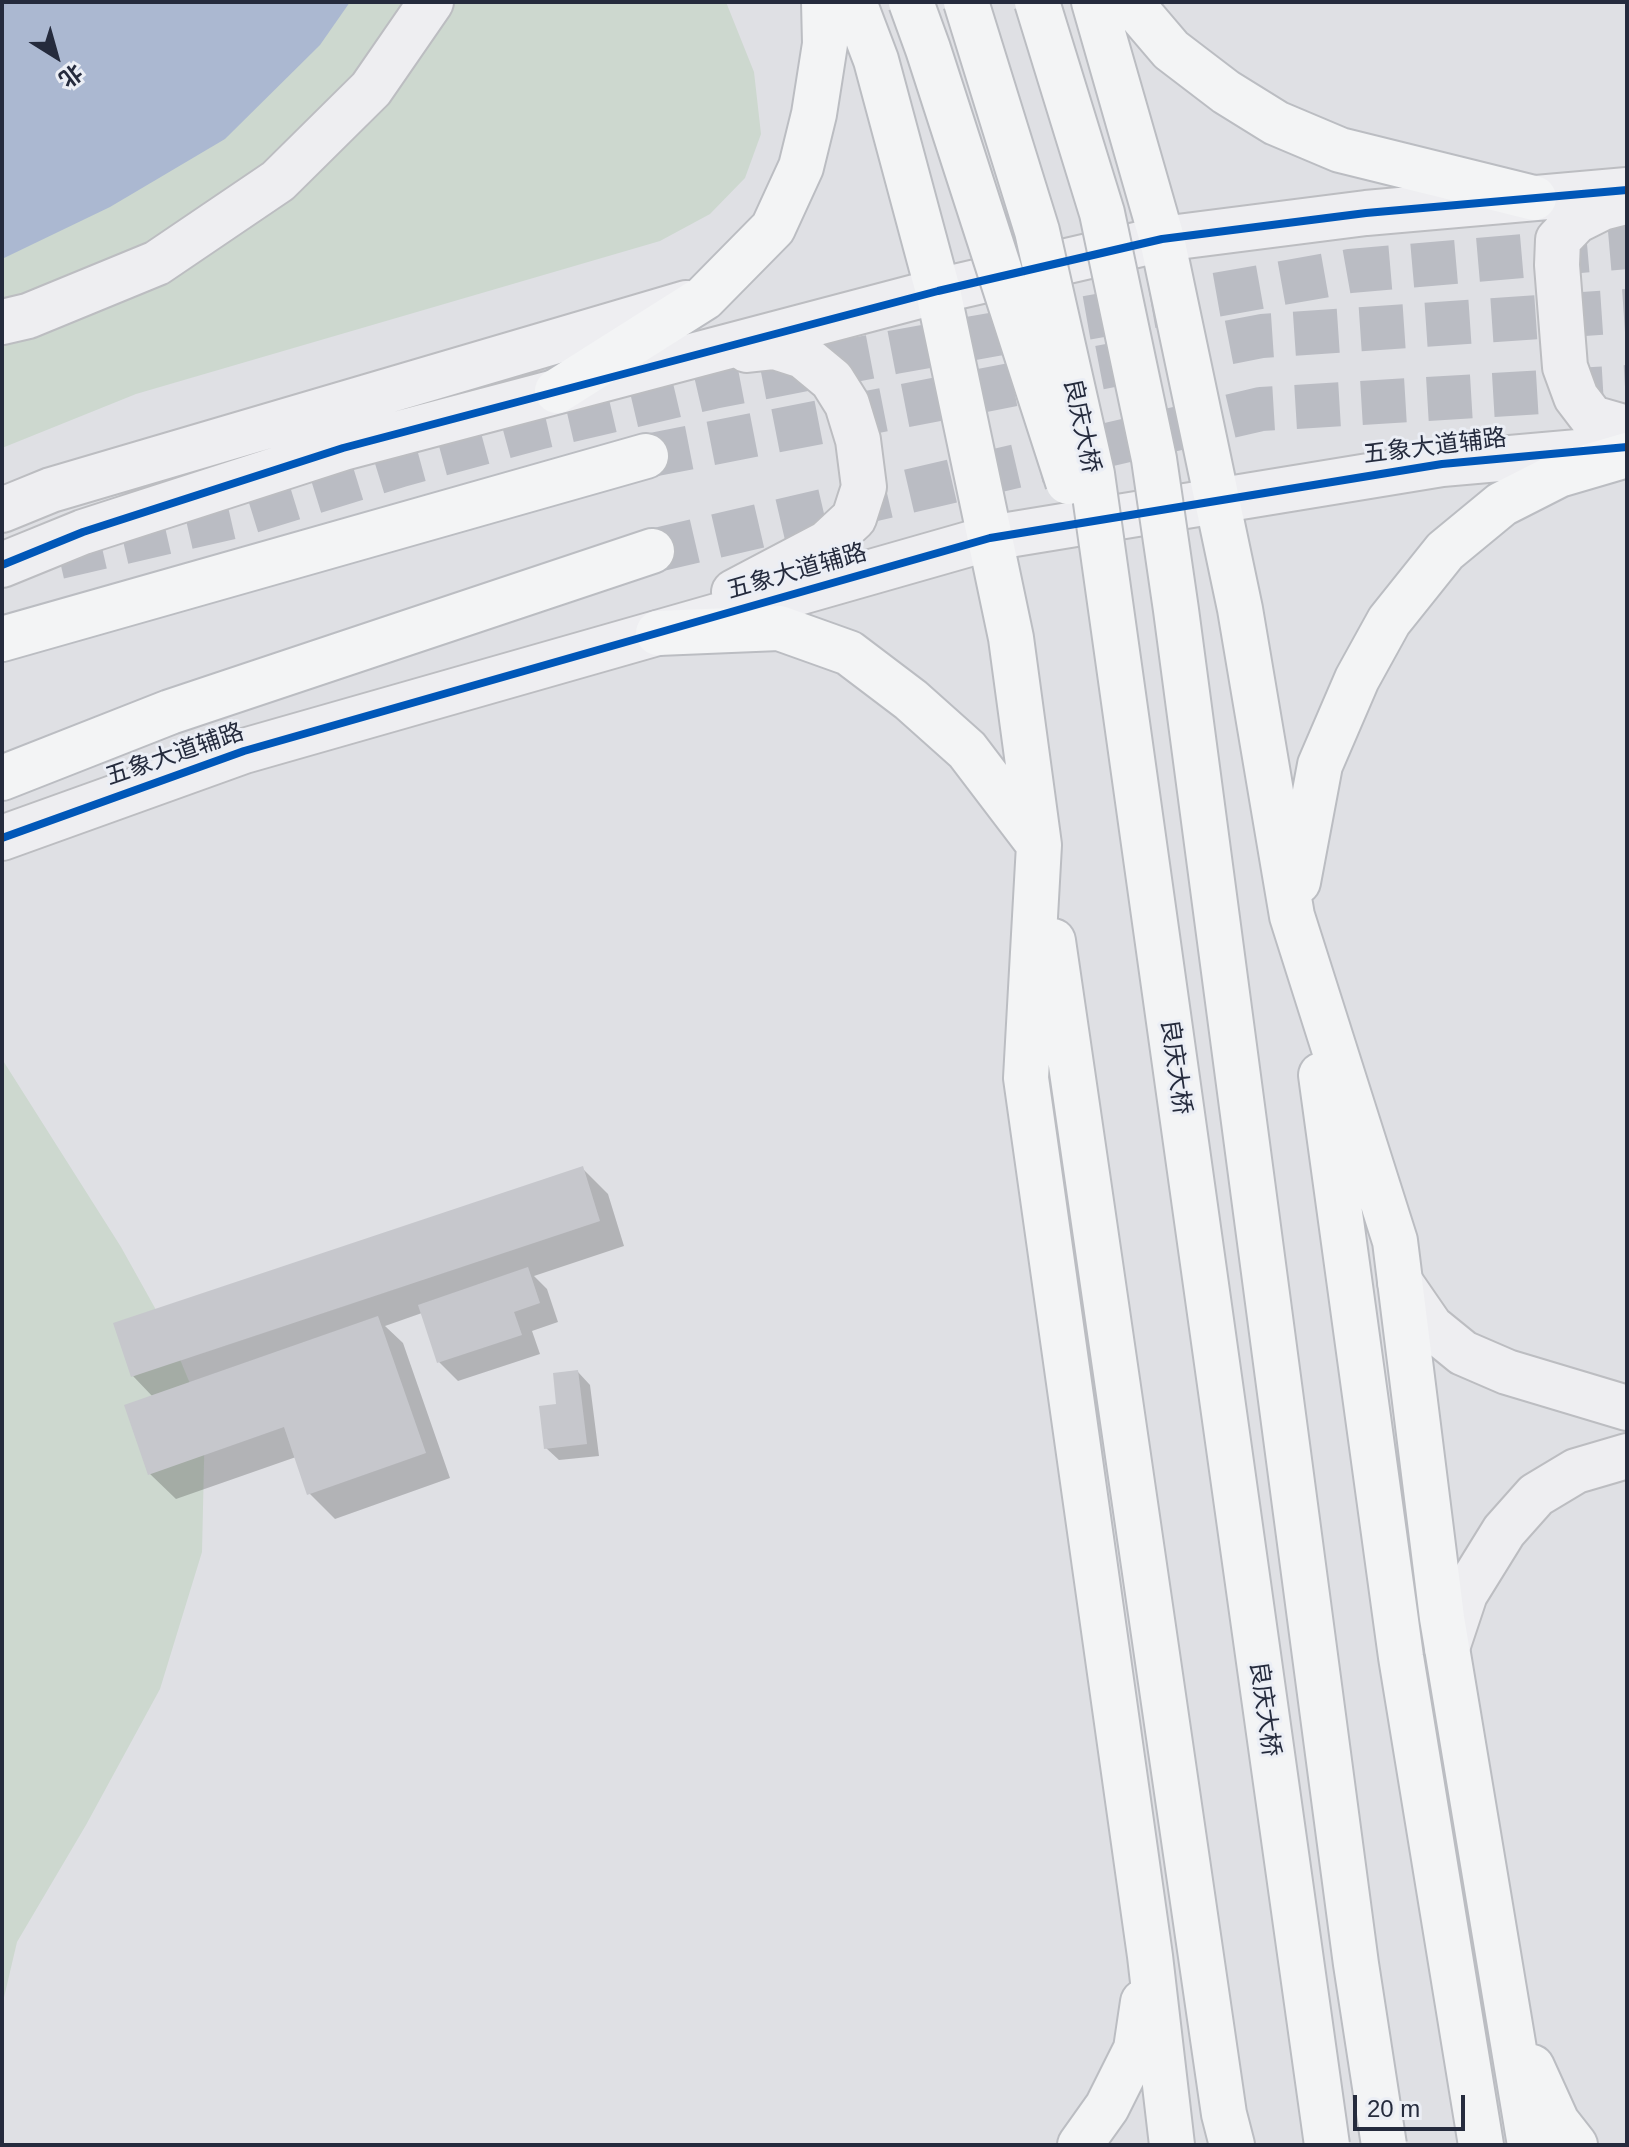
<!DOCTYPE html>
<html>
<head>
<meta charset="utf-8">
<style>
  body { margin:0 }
  #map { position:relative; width:1629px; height:2147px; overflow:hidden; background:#dfe0e4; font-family:Helvetica,"Noto Sans SC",sans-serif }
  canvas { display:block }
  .frame { position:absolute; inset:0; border:4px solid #252b3d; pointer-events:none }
  .north { position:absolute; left:16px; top:16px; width:80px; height:80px; -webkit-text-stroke:6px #ebeef5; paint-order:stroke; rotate:143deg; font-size:22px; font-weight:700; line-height:32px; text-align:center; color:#252b3d }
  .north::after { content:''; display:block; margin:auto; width:28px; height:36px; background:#252b3d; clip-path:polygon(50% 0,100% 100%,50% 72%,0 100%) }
  .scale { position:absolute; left:1353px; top:2095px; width:112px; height:36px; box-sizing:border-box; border:4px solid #252b3d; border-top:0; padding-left:10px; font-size:24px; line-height:28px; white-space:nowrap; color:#252b3d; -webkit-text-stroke:6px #ebeef5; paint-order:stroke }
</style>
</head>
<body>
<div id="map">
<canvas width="1629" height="2147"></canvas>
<div class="frame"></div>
<div class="north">北</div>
<div class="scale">20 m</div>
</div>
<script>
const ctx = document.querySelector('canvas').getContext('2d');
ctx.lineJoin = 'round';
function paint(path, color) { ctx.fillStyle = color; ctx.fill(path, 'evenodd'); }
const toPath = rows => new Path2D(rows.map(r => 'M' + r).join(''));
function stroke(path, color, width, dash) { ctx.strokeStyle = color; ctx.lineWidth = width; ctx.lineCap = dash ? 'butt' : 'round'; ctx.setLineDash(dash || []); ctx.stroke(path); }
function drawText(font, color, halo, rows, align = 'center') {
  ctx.font = font + ' Helvetica,"Noto Sans SC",sans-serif'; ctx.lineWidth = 6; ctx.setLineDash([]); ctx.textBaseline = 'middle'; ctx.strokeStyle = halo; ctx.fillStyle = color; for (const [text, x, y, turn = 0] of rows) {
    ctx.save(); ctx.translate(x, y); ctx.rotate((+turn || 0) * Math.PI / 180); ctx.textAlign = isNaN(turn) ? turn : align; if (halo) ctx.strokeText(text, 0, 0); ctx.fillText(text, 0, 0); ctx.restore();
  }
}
const green = toPath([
  [2,2,726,2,754,72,761,134,745,178,710,214,660,241,136,394,2,448],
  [2,1059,121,1247,170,1335,205,1420,202,1552,160,1689,86,1825,17,1942,2,2006]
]);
const water = toPath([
  [2,2,350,2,320,45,225,139,110,207,2,259]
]);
const shadow = toPath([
  [582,1168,608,1194,624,1246,534,1276,547,1289,558,1322,532,1331,540,1354,458,1381,439,1362,422,1313,385,1326,403,1343,450,1478,335,1519,309,1493,296,1457,176,1499,150,1474,153,1397,133,1376],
  [578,1372,590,1385,599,1456,559,1460,546,1448,558,1406]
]);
const building = toPath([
  [583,1166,600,1221,131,1377,113,1323],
  [528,1267,540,1303,514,1312,522,1335,437,1363,418,1305],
  [378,1316,426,1453,307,1495,284,1427,148,1475,124,1405],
  [578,1370,587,1444,544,1449,539,1406,556,1404,553,1373]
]);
const majorTunnel = toPath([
  [646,456,1262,336,1627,311],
  [652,551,1261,409,1627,387],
  [59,557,233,517,401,465,541,427,713,387,895,352,1350,271,1627,247]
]);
const minor = toPath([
  [1625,202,1602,208,1576,221,1558,240,1557,265,1565,367,1576,397,1592,418,1627,428],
  [2,322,28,316,157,263,278,181,371,89,431,2],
  [2,510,51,490,686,303],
  [2,565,83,532,343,448,938,291,1162,239,1366,213,1627,190],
  [734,592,827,543,854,518,864,487,858,440,847,404,832,380,803,356,775,347,747,350],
  [2,838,244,751,990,538,1442,464,1612,449],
  [1400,1282,1431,1327,1463,1353,1507,1372,1627,1408],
  [1447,1648,1465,1594,1504,1531,1536,1495,1576,1471,1627,1456]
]);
const major = toPath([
  [854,2,876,60,938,291,1011,638,1039,845,1026,1078,1150,1956,1172,2145],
  [1094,2,1162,239,1240,609,1292,916,1395,1241,1442,1618,1530,2145],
  [1130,2,1171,50,1226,92,1276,123,1340,150,1534,198],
  [557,391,704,298,773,228,801,167,814,114,825,44,824,2],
  [658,633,779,628,849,653,911,700,967,750,1037,842],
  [2,639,646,456],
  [2,778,170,712,652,551],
  [1298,882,1320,765,1357,679,1389,621,1445,551,1502,504,1559,475,1627,455],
  [1053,941,1224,2114,1232,2145],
  [1321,1075,1401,1657,1481,2145],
  [1532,2067,1557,2122,1575,2145],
  [1080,2145,1107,2107,1136,2049,1143,2002]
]);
const majorBridge = toPath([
  [911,2,928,49,1068,482],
  [966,2,1037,231,1092,474,1327,2145],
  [1037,2,1102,213,1154,459,1176,610,1356,1964,1384,2145]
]);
const cycleway = toPath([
  [2,565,83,532,343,448,938,291,1162,239,1366,213,1627,190],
  [2,838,244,751,990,538,1442,464,1627,447]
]);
const streetNames = [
  ["良庆大桥",1081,426,78],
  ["五象大道辅路",1435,447,-7],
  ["五象大道辅路",797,572,-16],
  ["五象大道辅路",175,755,-19],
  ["良庆大桥",1175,1067,82],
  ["良庆大桥",1264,1709,82]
];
paint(green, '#cdd8cf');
paint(water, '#abb8d1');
paint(shadow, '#0003');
paint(building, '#c6c7cc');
stroke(majorTunnel, '#babcc3', 44, [44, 22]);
stroke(minor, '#bcbdc1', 48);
stroke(major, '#bbbdc2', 48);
stroke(minor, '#eeeef1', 44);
stroke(major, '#f3f4f5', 44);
stroke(majorBridge, '#bbbdc2', 48, []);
stroke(majorBridge, '#f3f4f5', 44);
stroke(cycleway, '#0057b8', 8);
drawText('24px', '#252b3d', '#ebeef5', streetNames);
</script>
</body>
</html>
